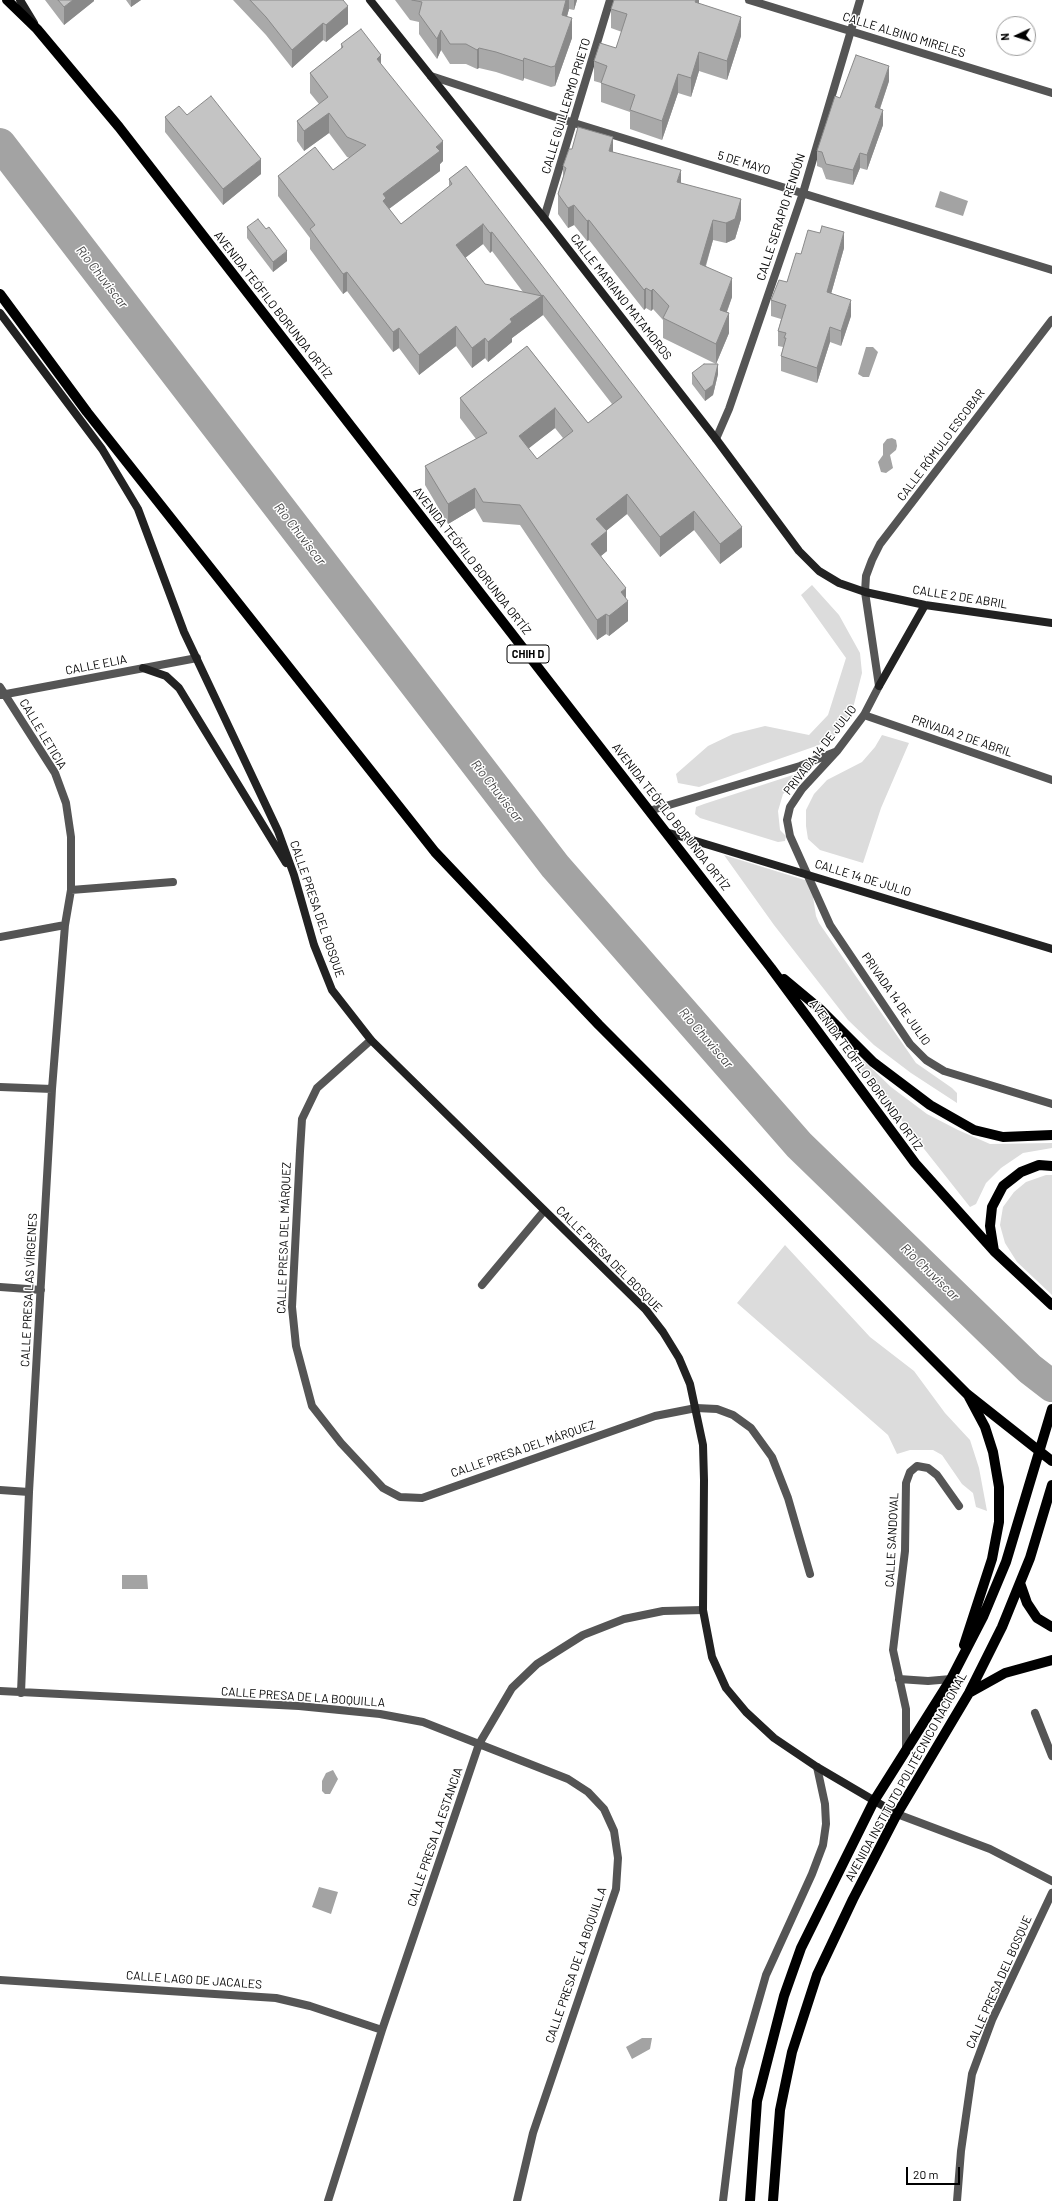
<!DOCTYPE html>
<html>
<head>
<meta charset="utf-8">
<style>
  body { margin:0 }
  #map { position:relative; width:1052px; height:2201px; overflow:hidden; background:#fff; font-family:Barlow,sans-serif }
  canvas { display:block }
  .north { position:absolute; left:996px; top:16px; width:40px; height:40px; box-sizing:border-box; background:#fff; border:1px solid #999; border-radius:50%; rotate:266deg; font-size:11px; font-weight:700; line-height:16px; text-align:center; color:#000 }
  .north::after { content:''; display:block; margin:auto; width:14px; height:18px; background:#000; clip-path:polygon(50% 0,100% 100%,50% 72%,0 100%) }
  .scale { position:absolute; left:906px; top:2167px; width:54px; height:18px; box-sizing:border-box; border:2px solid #000; border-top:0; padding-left:5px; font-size:12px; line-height:14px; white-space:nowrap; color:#000; -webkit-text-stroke:3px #fff; paint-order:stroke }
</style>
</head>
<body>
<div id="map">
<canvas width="1052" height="2201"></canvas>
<div class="north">N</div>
<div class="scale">20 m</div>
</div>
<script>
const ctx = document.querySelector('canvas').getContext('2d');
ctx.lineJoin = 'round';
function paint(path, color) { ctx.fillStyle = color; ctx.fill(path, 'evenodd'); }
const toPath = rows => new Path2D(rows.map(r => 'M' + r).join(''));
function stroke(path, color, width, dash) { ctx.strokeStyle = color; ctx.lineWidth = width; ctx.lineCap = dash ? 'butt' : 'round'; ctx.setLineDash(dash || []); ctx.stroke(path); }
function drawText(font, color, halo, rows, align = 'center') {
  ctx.font = font + ' Barlow,sans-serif'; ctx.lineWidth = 3; ctx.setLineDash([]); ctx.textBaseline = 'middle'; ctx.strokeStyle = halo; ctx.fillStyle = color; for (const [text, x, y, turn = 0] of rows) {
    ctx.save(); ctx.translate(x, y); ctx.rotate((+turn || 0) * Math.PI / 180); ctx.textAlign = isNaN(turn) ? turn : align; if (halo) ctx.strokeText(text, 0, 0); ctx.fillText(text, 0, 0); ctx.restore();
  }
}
const green = toPath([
  [812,585,839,615,860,653,862,673,853,708,838,733,819,745,699,787,678,783,676,774,708,746,733,734,765,726,809,735,828,715,846,658,801,595],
  [882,735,909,743,881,808,863,863,820,850,808,839,806,826,806,810,814,794,827,780,862,762,875,747],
  [799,773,800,777,797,783,783,794,778,811,780,830,786,836,785,841,778,842,700,818,695,814,696,807,704,804],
  [724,855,808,881,811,884,816,916,819,923,916,1063,952,1088,957,1093,957,1103,911,1073,874,1045,848,1020,774,925],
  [863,1060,891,1087,927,1114,958,1130,990,1144,1052,1143,1052,1148,1023,1153,1001,1168,986,1183,976,1204,970,1207,857,1064,859,1061],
  [1046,1175,1052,1175,1052,1295,1017,1262,1005,1243,1000,1225,1003,1207,1014,1192,1026,1182],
  [785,1245,870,1337,914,1371,945,1413,970,1440,979,1468,987,1511,976,1507,973,1493,962,1484,942,1455,933,1450,910,1450,897,1454,888,1435,737,1303]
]);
const water = toPath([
  [940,191,968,201,963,216,935,207],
  [866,347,873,347,878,352,869,377,863,377,858,374],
  [892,438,896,440,897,446,896,450,890,455,893,468,886,473,881,472,878,462,883,455,883,444,887,439],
  [122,1575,147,1575,148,1589,122,1589],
  [333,1770,338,1779,330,1794,325,1794,322,1791,322,1781,326,1773],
  [319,1887,338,1892,331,1914,312,1907],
  [642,2038,652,2038,650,2049,632,2059,626,2047]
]);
const river = toPath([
  [0,144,555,866,799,1145,1030,1369,1052,1386]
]);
const street = toPath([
  [749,0,1052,93],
  [431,76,574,123,1052,270],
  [544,218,610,0],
  [1052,320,880,544,872,560,866,576,865,592,879,686,864,715,837,751,802,789,790,807,787,820,790,836,830,925,910,1044,926,1060,944,1071,1052,1104],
  [716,439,729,409,803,193,860,0],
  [0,687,55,773,66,803,71,837,71,890,65,925,52,1089,29,1492,21,1693],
  [1,695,197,658],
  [864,715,1052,780],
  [649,811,800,766,835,752],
  [71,890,173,882],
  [0,937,65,925],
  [371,1040,317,1088,302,1119,300,1151,292,1307,296,1346,312,1406,341,1443,383,1488,400,1497,422,1498,655,1416,696,1408,717,1409,733,1415,751,1428,772,1457,788,1498,810,1574],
  [0,1087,52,1089],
  [482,1285,544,1211],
  [0,1287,41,1290],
  [0,1490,29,1492],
  [899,1679,928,1681,951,1679],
  [0,1691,299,1706,380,1714,423,1722,568,1779,588,1792,604,1809,614,1831,618,1858,616,1889,533,2133,517,2201],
  [1035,1713,1052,1756],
  [906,1750,906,1709,893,1650,905,1551,906,1483,910,1472,917,1466,928,1468,937,1475,959,1506],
  [897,1814,990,1849,1052,1881],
  [0,1980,276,1998,310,2006,382,2030],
  [328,2201,382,2030,479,1744,512,1688,537,1664,583,1635,624,1619,663,1611,703,1610],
  [723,2201,739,2069,766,1975,812,1874,823,1845,826,1824,825,1804,817,1767],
  [957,2201,961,2151,972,2074,992,2020,1052,1893]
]);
const secondary = toPath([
  [20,0,34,23],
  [370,0,544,218,716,439,799,551,819,571,839,583,865,592,925,605,1052,623],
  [0,313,102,449,138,509,184,632,278,831,294,875,314,945,332,990,371,1040,646,1310,663,1332,679,1358,690,1384,703,1445,704,1480,703,1610,712,1657,726,1688,746,1712,774,1738,817,1767,897,1814],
  [143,668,166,676,179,688,286,863],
  [879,686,925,605],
  [666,832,1052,949]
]);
const primary = toPath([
  [7,0,37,29,119,127,771,968,915,1163,994,1251,1052,1305],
  [0,294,87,412,435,852,599,1025,967,1394,1052,1461],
  [784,979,820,1009,873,1062,930,1105,974,1130,1003,1137,1052,1135],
  [994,1251,990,1226,992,1207,1003,1186,1021,1172,1039,1165,1052,1166],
  [1020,1583,1027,1603,1037,1618,1052,1627],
  [964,1645,992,1559,999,1522,999,1487,993,1452,985,1427,969,1397],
  [969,1693,1005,1673,1052,1660],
  [750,2201,757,2101,784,1996,801,1948,874,1801,951,1679,983,1617,1006,1562,1052,1409],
  [773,2201,780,2110,792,2052,817,1975,853,1899,897,1814,969,1693,1002,1627,1030,1558,1052,1485]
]);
const wall = toPath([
  [45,0,94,0,94,1,64,25],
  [126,0,141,0,131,7],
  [233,0,343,0,348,24,326,42,323,40,292,68,266,35],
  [395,0,577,0,574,10,569,9,567,16,572,38,555,86,551,87,524,78,523,81,496,72,479,68,477,69,466,64,450,64,441,50,437,59,419,34,419,22,410,20],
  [699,0,699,3,741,36,727,80,699,71,691,97,678,93,662,140,630,129,630,112,601,102,601,83,594,81,594,61,616,48,622,32,611,28,611,9],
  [341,44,381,64,443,161,440,164,440,171,389,209,401,224,449,187,449,179,466,166,742,547,720,564,694,530,660,557,627,514,606,531,607,551,601,556,626,599,628,621,609,636,606,634,597,640,520,525,483,522,475,508,448,524,425,485,425,466,476,439,460,418,460,398,527,346,588,423,612,404,543,315,512,338,512,342,488,362,485,358,472,368,456,346,419,375,399,348,393,352,347,291,343,294,310,249,310,238,278,196,278,176,333,170,350,158,347,157,329,133,304,151,297,141,297,121,319,104,310,93,310,73,341,49],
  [483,244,490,253,492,251,523,292,485,284,465,258],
  [555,428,563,438,537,459,528,448],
  [889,81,880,109,883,125,867,170,860,168,853,185,826,179,822,168,817,166,817,151,840,98],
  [187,115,261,174,223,205,165,132,165,117],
  [613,152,681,183,741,219,735,239,726,243,713,240,706,266,732,297,727,312,729,333,716,364,718,374,713,395,705,401,692,384,692,373,716,364,663,338,663,320,653,309,651,311,646,308,644,310,589,240,587,241,574,225,568,228,558,214,558,194,563,177,563,166],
  [247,227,287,261,273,272,247,238],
  [844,248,831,294,851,316,841,346,830,342,817,383,781,371,781,356,783,347,778,346,778,331,781,319,771,316,771,300,787,282,801,254]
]);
const shadedWall = toPath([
  [73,0,94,0,94,1,64,25,64,7],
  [131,0,141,0,131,7],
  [566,0,569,0,569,9,562,35,562,15],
  [574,0,577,0,574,10],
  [696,0,699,0,699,10,695,2],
  [348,6,348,24,326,42,326,25],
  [741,17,741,36,727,80,727,61],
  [572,18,572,38,555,86,555,66],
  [323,23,323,40,292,68,292,50],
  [441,30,441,50,437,59,437,39],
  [479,48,479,68,477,69,477,50],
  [699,52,699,71,691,97,691,78],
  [381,55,381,75,377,59],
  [524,58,524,78,523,81,523,61],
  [889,66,889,81,875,123,875,107],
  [678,74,678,93,662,140,662,121],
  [883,110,883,125,867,170,867,155],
  [329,113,329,133,304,151,304,131],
  [613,137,613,157,609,151],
  [443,141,443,161,440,164,440,171,386,211,383,221,383,194],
  [860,153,860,168,853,185,853,170],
  [261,159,261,174,223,205,223,189],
  [681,170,681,189,677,182],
  [741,199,741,219,735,239,726,243,726,223],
  [574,205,574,225,568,228,568,208],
  [589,220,589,240,587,241,587,221],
  [713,220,713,240,700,284,700,264],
  [483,224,483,244,456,265,456,245],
  [492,232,492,251,490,253,490,233],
  [844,232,844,248,827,308,827,292],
  [287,251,287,261,273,272,273,262],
  [347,272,347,291,343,294,343,274],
  [732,278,732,297,720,330,720,310],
  [646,288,646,308,644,310,644,290],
  [653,289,653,309,651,311,651,291],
  [543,295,543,315,512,338,512,342,488,362,488,342,510,319],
  [851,300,851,316,841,346,841,331],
  [729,313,729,333,716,364,716,344],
  [456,326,456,346,419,375,419,355],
  [830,327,830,342,817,383,817,368],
  [399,328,399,348,393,352,393,332],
  [485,338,485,358,472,368,472,348],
  [718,364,718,374,713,395,705,401,705,391],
  [555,408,555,428,519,456,519,436],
  [475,488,475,508,448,524,448,504],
  [627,494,627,514,596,539,596,519],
  [694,511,694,530,660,557,660,537],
  [742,527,742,547,720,564,720,544],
  [607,531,607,551,591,564,591,544],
  [626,588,626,602,628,601,628,621,609,636,609,616,621,592],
  [606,614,606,634,597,640,597,620]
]);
const building = toPath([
  [58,0,73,0,64,7,58,0],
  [250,0,343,0,348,6,326,25,323,23,292,50,266,17,250,0],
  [412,0,566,0,562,15,572,18,555,66,551,67,524,58,523,61,496,52,479,48,477,50,466,44,450,44,441,30,437,39,419,14,422,2,412,0],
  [614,0,696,0,695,2,741,17,727,61,699,52,691,78,678,74,662,121,630,110,635,95,601,83,607,66,594,61,600,43,616,48,627,14,611,9,614,0],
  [361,29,381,55,377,59,443,141,436,147,440,151,383,194,386,198,383,201,401,224,452,184,449,179,466,166,742,527,720,544,694,511,660,537,627,494,596,519,607,531,591,544,626,588,621,592,628,601,609,616,606,614,597,620,520,505,483,502,475,488,448,504,425,466,487,433,460,398,527,346,588,423,622,397,543,295,510,319,512,322,488,342,485,338,472,348,456,326,419,355,399,328,393,332,347,272,343,274,310,229,315,225,278,176,315,147,333,170,366,145,347,137,329,113,304,131,297,121,328,97,310,73,343,47,341,44,361,29],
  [483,224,490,233,492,232,542,296,485,284,456,245,483,224],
  [555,408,573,431,537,459,519,436,555,408],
  [856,55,889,66,875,107,883,110,867,155,860,153,853,170,826,164,822,152,817,151,835,96,840,98,856,55],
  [211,96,261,159,223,189,165,117,179,106,187,115,211,96],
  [578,127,613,137,609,151,681,170,677,182,741,199,735,219,726,223,713,220,700,264,732,278,720,310,729,313,716,344,663,318,669,306,653,289,651,291,646,288,644,290,589,220,587,221,574,205,568,208,558,194,566,168,563,166,569,149,572,149,578,127],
  [258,219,266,229,269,227,287,251,273,262,247,227,258,219],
  [822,226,844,232,827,292,851,300,841,331,830,327,817,368,781,356,786,338,784,338,786,333,778,331,786,305,771,300,779,280,787,282,796,253,801,254,808,230,820,233,822,226],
  [704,364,718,364,713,385,705,391,692,373,704,364]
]);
const shields = [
  [528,654,42]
];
const shieldNames = [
  ["CHIH D",528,654]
];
const streetNames = [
  ["CALLE ALBINO MIRELES",904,35,17],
  ["CALLE GUILLERMO PRIETO",566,106,-73],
  ["5 DE MAYO",744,163,17],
  ["CALLE SERAPIO RENDÓN",781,217,-72],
  ["CALLE MARIANO MATAMOROS",621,297,52],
  ["AVENIDA TEÓFILO BORUNDA ORTÍZ",273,305,52],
  ["CALLE RÓMULO ESCOBAR",941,445,-53],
  ["AVENIDA TEÓFILO BORUNDA ORTÍZ",472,561,52],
  ["CALLE 2 DE ABRIL",960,597,9],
  ["CALLE ELIA",96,665,-11],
  ["CALLE LETICIA",43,734,59],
  ["PRIVADA 2 DE ABRIL",962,736,19],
  ["PRIVADA 14 DE JULIO",820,750,-52],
  ["AVENIDA TEÓFILO BORUNDA ORTÍZ",671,817,52],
  ["CALLE 14 DE JULIO",863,878,17],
  ["CALLE PRESA DEL BOSQUE",317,909,71],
  ["PRIVADA 14 DE JULIO",896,999,55],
  ["AVENIDA TEÓFILO BORUNDA ORTÍZ",866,1075,54],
  ["CALLE PRESA DEL MÁRQUEZ",284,1238,-88],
  ["CALLE PRESA DEL BOSQUE",609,1259,45],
  ["CALLE PRESA LAS VÍRGENES",29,1290,-87],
  ["CALLE PRESA DEL MÁRQUEZ",523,1449,-19],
  ["CALLE SANDOVAL",892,1540,-87],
  ["CALLE PRESA DE LA BOQUILLA",303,1697,4],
  ["AVENIDA INSTITUTO POLITÉCNICO NACIONAL",906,1777,-61],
  ["CALLE PRESA LA ESTANCIA",435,1837,-71],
  ["CALLE PRESA DE LA BOQUILLA",576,1965,-71],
  ["CALLE LAGO DE JACALES",194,1980,4],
  ["CALLE PRESA DEL BOSQUE",999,1982,-66]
];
const waterNames = [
  ["Rio Chuviscar",102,277,52],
  ["Rio Chuviscar",300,534,52],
  ["Rio Chuviscar",497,791,52],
  ["Rio Chuviscar",706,1038,49],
  ["Rio Chuviscar",930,1272,44]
];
paint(green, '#dcdcdc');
paint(water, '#a3a3a3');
stroke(river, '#a3a3a3', 32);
stroke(street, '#555', 8);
stroke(secondary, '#222', 8);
stroke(primary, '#000', 10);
paint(wall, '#a9a9a9');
paint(shadedWall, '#898989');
paint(building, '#c4c4c4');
stroke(building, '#898989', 1);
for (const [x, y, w] of shields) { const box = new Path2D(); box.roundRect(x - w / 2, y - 9, w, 18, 3); ctx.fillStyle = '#fff'; ctx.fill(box); stroke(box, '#000', 1); }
drawText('bold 11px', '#000', null, shieldNames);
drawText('12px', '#000', '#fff', streetNames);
drawText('italic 13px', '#444', '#fff', waterNames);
</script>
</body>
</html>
